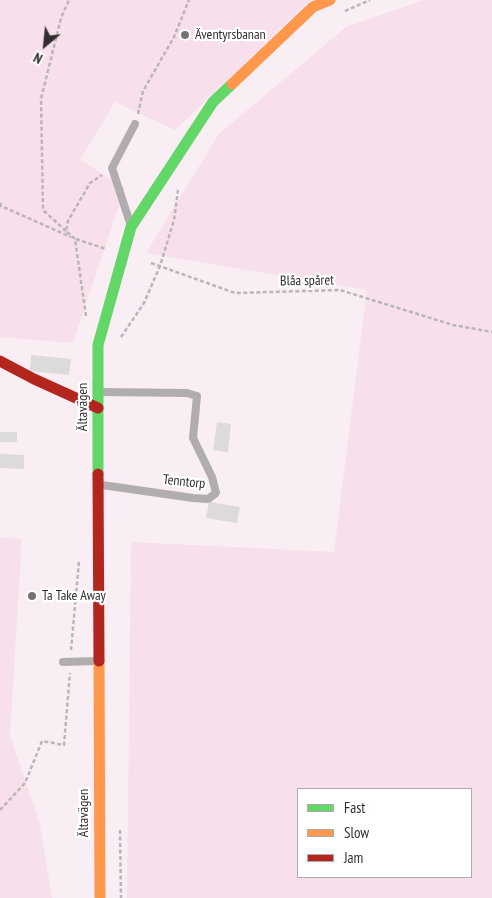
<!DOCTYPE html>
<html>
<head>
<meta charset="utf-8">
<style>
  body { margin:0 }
  #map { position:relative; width:492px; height:898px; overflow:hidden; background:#f8eef3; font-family:"PT Sans Narrow",sans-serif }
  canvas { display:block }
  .legend { position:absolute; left:297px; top:788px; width:175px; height:90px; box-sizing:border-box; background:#fff; border:1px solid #aeabac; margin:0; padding:6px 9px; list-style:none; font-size:15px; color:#342c30 }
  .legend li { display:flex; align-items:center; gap:10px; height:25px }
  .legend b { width:25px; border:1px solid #aeabac }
  .north { position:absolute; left:20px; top:20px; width:50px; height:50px; -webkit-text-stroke:4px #fff; paint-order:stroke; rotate:208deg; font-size:14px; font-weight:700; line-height:20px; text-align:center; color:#342c30 }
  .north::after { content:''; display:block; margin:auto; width:18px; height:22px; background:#342c30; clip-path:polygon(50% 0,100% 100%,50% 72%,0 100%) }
</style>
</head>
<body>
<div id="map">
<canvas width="492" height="898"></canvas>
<ul class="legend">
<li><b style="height:6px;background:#63d668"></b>Fast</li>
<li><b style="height:6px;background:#ff974d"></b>Slow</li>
<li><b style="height:6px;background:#b3261e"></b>Jam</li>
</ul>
<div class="north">N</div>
</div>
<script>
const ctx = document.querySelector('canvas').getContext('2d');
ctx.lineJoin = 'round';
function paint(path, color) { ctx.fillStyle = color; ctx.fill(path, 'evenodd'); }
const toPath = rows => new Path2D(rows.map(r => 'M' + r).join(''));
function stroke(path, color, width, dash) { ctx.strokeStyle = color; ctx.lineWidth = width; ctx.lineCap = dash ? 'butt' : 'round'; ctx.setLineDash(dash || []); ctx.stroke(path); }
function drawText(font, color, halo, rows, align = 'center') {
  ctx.font = font + ' "PT Sans Narrow",sans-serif'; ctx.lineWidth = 4.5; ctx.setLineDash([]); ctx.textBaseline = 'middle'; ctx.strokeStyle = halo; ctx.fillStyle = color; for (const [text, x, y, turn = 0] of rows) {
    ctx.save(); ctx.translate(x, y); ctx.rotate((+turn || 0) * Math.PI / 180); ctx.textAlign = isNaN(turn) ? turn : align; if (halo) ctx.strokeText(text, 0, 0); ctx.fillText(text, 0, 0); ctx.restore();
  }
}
const green = toPath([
  [0,0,314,0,307,3,175,130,115,102,80,160,125,188,73,343,0,337],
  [424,0,492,0,492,898,127,898,131,542,334,552,367,290,146,253,219,134,346,27],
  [298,789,471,789,471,877,298,877],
  [0,538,22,539,10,735,40,824,52,898,0,898]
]);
const building = toPath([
  [31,355,71,359,69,375,30,371],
  [217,422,231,424,228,452,213,450],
  [0,432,17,432,17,442,0,442],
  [0,454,24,455,24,469,0,468],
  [209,502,240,507,237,523,206,518]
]);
const path = toPath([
  [345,11,370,0],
  [138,114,143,91,174,37,189,0],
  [0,203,1,206,71,237],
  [66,231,43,210,41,99,61,18,69,0],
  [76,239,106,249],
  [151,263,235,293,340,290,453,325,492,332],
  [86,316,75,239,66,231,68,221,90,183,102,175],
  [121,337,144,303,160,266,174,220,178,190],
  [71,650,79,561],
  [0,810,25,783,42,741,64,745,70,673],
  [120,830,121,898]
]);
const lane = toPath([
  [130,223,112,168,135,124],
  [100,392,187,393,197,396,193,438,212,477,216,493,208,499,193,498,102,485],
  [63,662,97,661]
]);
const fast = toPath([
  [98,474,98,345,131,227,213,102,232,84]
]);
const slow = toPath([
  [232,84,313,7,330,0],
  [99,661,100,898]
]);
const jam = toPath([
  [0,361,34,379,98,408],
  [98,474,99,661]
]);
const markers = [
  [185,35,5,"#797074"],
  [32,596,5,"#797074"]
];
const poiNames = [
  ["Äventyrsbanan",195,35],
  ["Ta Take Away",42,596]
];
const streetNames = [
  ["Blåa spåret",307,281,-1],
  ["Ältavägen",83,407,-90],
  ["Tenntorp",184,482,6],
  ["Ältavägen",84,813,-90]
];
paint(green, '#f7dfeb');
paint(building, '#dddadb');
stroke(path, '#bab5b8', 2.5, [4, 2.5]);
stroke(lane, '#b1adaf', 8);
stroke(fast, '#63d668', 11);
stroke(slow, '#ff974d', 11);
stroke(jam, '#b3261e', 11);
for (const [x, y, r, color] of markers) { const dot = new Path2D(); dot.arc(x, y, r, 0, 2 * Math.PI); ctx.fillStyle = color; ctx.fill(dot); stroke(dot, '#fff', 2); }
drawText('14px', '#342c30', '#fff', poiNames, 'left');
drawText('14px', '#342c30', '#fff', streetNames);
</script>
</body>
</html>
